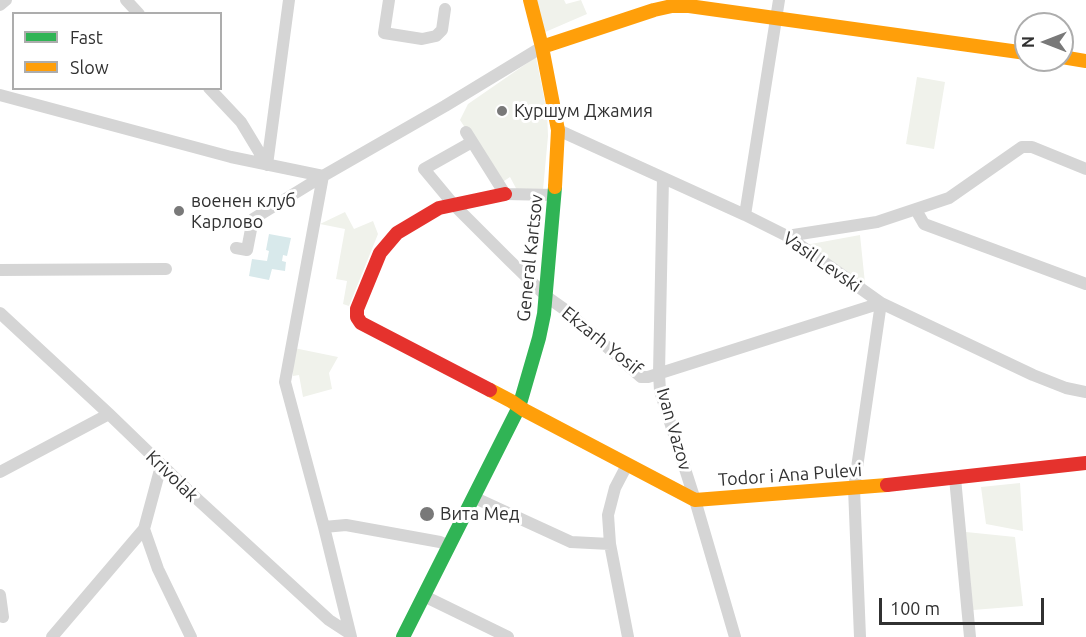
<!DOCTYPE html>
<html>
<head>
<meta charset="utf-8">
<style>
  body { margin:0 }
  #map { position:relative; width:1086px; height:637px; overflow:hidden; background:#fff; font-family:Ubuntu,sans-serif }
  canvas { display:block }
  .legend { position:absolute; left:12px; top:12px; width:210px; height:78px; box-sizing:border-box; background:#fff; border:2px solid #adadad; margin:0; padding:8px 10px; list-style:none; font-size:18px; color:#313131 }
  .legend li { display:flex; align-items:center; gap:12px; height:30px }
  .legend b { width:30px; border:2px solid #adadad }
  .north { position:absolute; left:1014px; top:12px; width:60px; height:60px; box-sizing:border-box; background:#fff; border:2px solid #adadad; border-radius:50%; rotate:270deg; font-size:16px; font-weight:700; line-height:24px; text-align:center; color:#313131 }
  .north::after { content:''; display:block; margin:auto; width:21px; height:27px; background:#797979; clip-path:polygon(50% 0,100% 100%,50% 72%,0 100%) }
  .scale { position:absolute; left:879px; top:598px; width:165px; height:27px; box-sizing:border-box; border:3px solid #313131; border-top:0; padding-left:8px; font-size:18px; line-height:21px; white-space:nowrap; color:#313131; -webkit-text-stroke:4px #fff; paint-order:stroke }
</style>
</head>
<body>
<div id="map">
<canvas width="1086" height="637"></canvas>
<ul class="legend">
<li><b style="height:8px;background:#30b455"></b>Fast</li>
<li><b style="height:8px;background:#ff9f0a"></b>Slow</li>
</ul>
<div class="north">N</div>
<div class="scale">100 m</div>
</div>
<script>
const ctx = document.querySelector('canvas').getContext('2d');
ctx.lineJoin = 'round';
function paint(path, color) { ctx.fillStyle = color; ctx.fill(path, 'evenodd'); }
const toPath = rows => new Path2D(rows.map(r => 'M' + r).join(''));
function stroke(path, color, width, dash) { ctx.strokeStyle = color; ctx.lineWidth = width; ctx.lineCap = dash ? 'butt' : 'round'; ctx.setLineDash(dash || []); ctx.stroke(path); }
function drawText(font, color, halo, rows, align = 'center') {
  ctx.font = font + ' Ubuntu,sans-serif'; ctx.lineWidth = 6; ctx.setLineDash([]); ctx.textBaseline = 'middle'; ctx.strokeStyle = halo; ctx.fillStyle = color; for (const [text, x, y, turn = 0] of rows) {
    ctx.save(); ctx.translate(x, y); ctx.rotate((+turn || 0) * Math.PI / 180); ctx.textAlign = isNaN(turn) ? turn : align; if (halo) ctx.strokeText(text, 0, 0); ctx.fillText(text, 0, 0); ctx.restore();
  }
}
const green = toPath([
  [534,0,564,0,566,4,581,0,587,14,543,33],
  [536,57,547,112,548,136,543,190,518,192,510,177,501,183,460,120,468,104],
  [917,77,945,82,934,149,906,144],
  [345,212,354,229,373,221,378,234,349,306,343,304,347,281,336,279,345,229,320,224],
  [860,235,866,293,800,246],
  [294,348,338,357,329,373,332,389,303,397,299,375,293,376,292,360],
  [1020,483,1023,531,986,524,981,487],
  [966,532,1015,537,1023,606,973,610]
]);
const water = toPath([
  [269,234,291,238,287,256,283,255,282,261,286,262,285,271,272,269,269,280,249,276,252,259,267,261,269,251,266,250]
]);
const street = toPath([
  [126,0,139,14],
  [389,0,384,33,422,39,436,36,442,30,445,9],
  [0,5,6,0],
  [209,88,241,122,267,165,289,0],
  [0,95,231,157,323,176,445,106,542,47],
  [558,130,745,215,787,236,881,303,1033,375,1066,388,1086,392],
  [466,132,505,194,555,195],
  [472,142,424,169,454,205,508,259,547,297,564,309,641,377,648,377,881,303,854,488,860,637],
  [663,178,659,373,660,391,695,500,735,637],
  [916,210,924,224,1086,284],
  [745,215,779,0],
  [787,236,877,222,949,198,1022,147,1032,147,1086,169],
  [236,248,247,250,253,219,323,176,285,382,324,527,351,637],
  [0,270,166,269],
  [0,313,109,414,196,498,329,620,349,633],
  [627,465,615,488,608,515,610,544,628,637],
  [0,472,109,414],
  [955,478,970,637],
  [473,497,571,542,610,544],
  [324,527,346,525,440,542,449,546],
  [144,529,158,569,191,637],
  [0,595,3,617],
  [424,596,508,637],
  [52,637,144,529,161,466]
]);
const fast = toPath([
  [403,637,519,407,539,338,544,314,555,187]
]);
const slow = toPath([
  [530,0,542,47,558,130,555,187],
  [542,47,654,10,672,6,689,6,1026,53],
  [1062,57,1086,61],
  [490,390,511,401,524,410,695,500,887,485]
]);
const jam = toPath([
  [490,390,361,323,357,317,357,309,380,253,397,233,439,208,505,194],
  [887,485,1086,463]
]);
const markers = [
  [502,111,6,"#797979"],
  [179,211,6,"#797979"],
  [427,514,8,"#797979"]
];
const poiNames = [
  ["Куршум Джамия",514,111],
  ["военен клуб",191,201],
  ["Карлово",191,222],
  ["Вита Мед",440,514]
];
const streetNames = [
  ["General Kartsov",530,258,-84],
  ["Vasil Levski",822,262,35],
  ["Ekzarh Yosif",602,341,39],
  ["Ivan Vazov",674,429,74],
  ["Todor i Ana Pulevi",790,475,-4],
  ["Krivolak",172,476,44]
];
paint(green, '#f0f2eb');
paint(water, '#d8e9eb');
stroke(street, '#d5d5d5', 12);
stroke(fast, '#30b455', 14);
stroke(slow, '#ff9f0a', 14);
stroke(jam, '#e5322d', 14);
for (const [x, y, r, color] of markers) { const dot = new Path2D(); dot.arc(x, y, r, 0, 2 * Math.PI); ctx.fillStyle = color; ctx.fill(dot); stroke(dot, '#fff', 2); }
drawText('18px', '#313131', '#fff', poiNames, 'left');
drawText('18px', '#313131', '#fff', streetNames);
</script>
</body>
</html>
